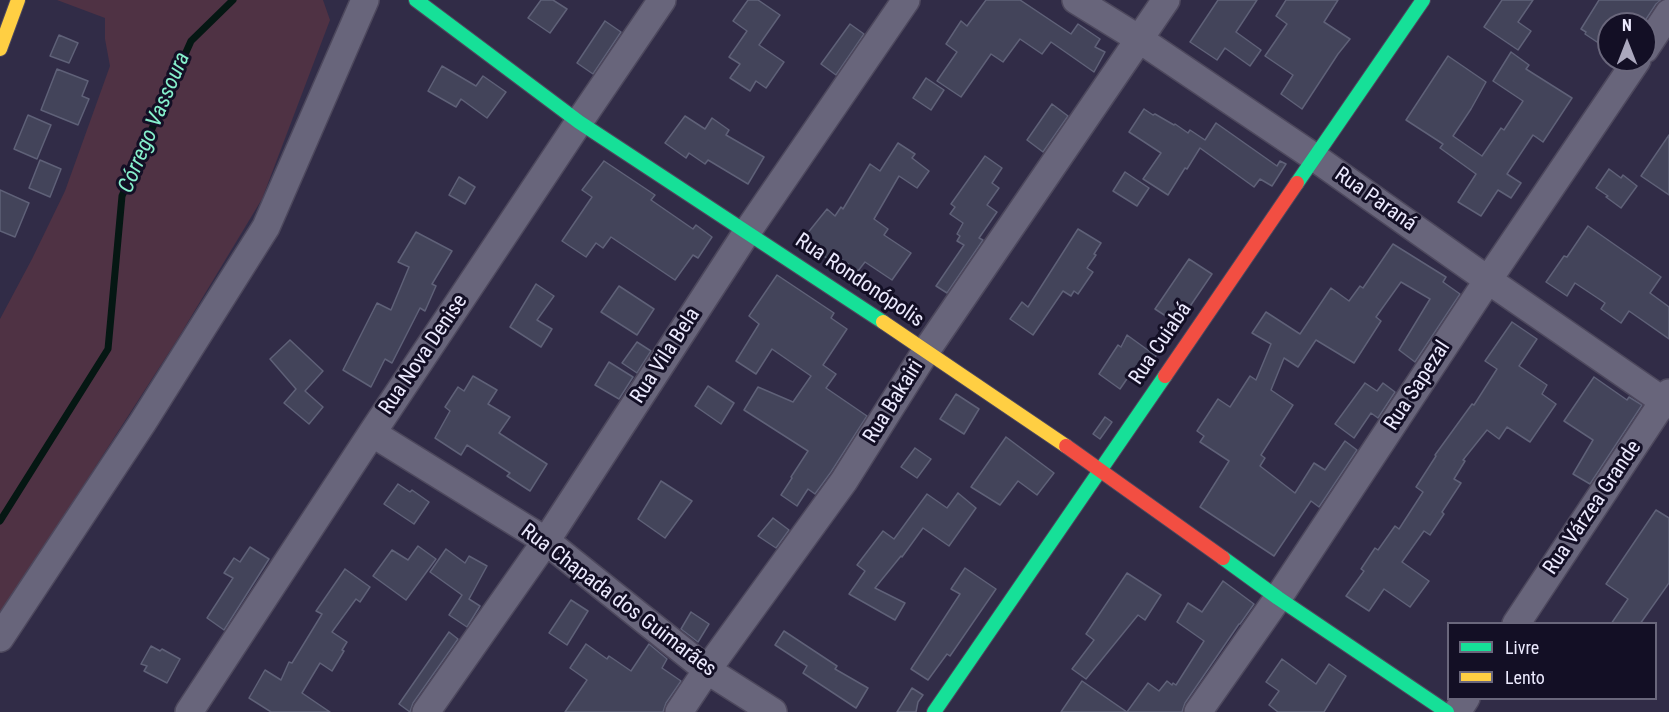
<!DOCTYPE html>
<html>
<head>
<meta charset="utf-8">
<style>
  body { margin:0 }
  #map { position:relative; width:1669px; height:712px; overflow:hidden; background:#312c47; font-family:"Roboto Condensed",sans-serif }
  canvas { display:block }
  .legend { position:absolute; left:1447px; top:622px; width:210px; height:78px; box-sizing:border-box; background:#130f25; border:2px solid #6a677c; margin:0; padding:8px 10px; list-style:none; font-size:18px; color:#eceafe }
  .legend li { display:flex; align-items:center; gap:12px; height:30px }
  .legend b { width:30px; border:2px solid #6a677c }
  .north { position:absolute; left:1597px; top:12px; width:60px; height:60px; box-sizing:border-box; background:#130f25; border:2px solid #6a677c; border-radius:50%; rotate:0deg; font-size:16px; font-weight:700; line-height:24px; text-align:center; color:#eceafe }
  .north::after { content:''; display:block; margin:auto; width:21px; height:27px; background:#aba8be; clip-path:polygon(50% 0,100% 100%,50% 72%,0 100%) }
</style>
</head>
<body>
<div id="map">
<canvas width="1669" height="712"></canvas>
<ul class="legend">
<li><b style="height:8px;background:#16e098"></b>Livre</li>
<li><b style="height:8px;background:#ffcf43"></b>Lento</li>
</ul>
<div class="north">N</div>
</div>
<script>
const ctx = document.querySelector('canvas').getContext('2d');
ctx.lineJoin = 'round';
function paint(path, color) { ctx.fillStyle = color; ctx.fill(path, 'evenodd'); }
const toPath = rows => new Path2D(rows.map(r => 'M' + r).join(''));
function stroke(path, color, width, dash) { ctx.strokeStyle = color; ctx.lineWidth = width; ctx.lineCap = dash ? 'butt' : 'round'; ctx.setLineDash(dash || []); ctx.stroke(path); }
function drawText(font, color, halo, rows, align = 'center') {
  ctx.font = font + ' "Roboto Condensed",sans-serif'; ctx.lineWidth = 6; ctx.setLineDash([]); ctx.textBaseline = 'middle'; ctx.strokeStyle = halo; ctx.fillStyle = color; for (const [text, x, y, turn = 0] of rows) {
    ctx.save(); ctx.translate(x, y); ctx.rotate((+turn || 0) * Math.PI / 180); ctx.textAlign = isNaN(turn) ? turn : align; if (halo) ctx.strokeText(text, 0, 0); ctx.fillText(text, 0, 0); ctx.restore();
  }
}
const green = toPath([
  [57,0,323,0,330,20,262,199,177,340,0,615,0,319,32,259,65,191,110,66,105,39,105,18]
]);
const stream = toPath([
  [0,521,108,349,122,196,191,41,233,0]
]);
const building = toPath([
  [541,0,553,0,567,9,550,33,528,18,541,0],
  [748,0,758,0,780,15,759,45,784,62,766,88,756,81,750,91,730,78,740,64,729,57,747,31,733,21,748,0],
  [986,0,1020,0,1071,34,1078,24,1100,39,1095,47,1105,52,1094,72,1051,42,1042,54,1020,39,1003,62,991,54,961,97,937,81,957,52,946,44,961,21,967,26,986,0],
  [1218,0,1257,0,1236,32,1261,50,1250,66,1225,48,1217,60,1190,42,1218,0],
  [1286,0,1338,0,1324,22,1350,39,1338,54,1302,109,1281,94,1293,75,1265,56,1287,24,1276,16,1286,0],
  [1502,0,1533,0,1518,22,1531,31,1518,50,1484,27,1502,0],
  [1599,0,1661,0,1656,4,1643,24,1609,24,1609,50,1585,34,1586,32,1581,29,1599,0],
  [605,21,621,32,593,74,577,63,605,21],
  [850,24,864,34,836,75,821,64,850,24],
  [59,35,78,43,69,63,50,56,59,35],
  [1511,52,1529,65,1526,69,1572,98,1543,142,1533,135,1507,174,1521,183,1511,198,1498,190,1481,216,1458,202,1476,174,1440,148,1443,144,1406,120,1448,56,1486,82,1471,109,1453,136,1482,156,1501,128,1504,130,1523,101,1493,81,1511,52],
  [442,66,476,86,483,76,506,92,487,118,461,99,456,107,428,91,442,66],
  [57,69,88,81,82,96,89,99,78,125,41,110,57,69],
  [926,78,944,90,931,110,913,98,926,78],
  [1052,104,1068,116,1043,152,1027,140,1052,104],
  [1144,109,1153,115,1155,114,1174,125,1175,124,1188,133,1190,130,1205,140,1216,123,1277,166,1280,161,1286,164,1272,186,1260,179,1254,187,1200,148,1187,169,1185,168,1168,195,1143,179,1161,153,1129,132,1144,109],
  [28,115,51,125,37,159,14,149,28,115],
  [685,116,705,129,712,118,729,130,726,135,764,157,748,184,708,160,705,164,689,153,686,158,665,143,685,116],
  [1669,135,1669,195,1641,176,1669,135],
  [898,143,915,154,912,158,929,171,917,188,899,176,874,219,888,229,884,235,911,253,892,280,865,262,858,271,833,253,828,259,802,240,827,209,835,216,841,207,843,209,870,164,880,171,898,143],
  [985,156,1002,168,992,183,999,188,987,205,997,212,979,238,983,240,947,293,936,286,964,245,957,241,960,236,957,234,963,223,950,214,955,207,951,204,985,156],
  [40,160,61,169,50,197,29,188,40,160],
  [604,161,655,195,651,200,693,229,696,225,712,237,698,258,693,255,675,280,611,237,603,248,596,243,586,257,562,241,592,197,582,190,604,161],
  [1609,169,1621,178,1623,175,1637,186,1621,208,1606,197,1608,196,1596,188,1609,169],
  [1125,172,1149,188,1137,206,1113,191,1125,172],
  [459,177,475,187,465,204,449,195,459,177],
  [0,190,29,203,15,237,0,231,0,190],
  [1588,226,1661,277,1650,293,1669,307,1669,339,1629,311,1621,323,1601,309,1605,303,1575,283,1567,296,1546,282,1564,256,1567,257,1588,226],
  [1078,229,1101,243,1094,254,1096,255,1087,268,1093,272,1078,294,1074,291,1071,296,1063,291,1033,335,1010,319,1022,302,1028,307,1078,229],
  [416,232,452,251,432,284,436,286,425,311,420,308,392,363,385,359,371,387,343,370,377,303,391,310,409,267,398,262,416,232],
  [1393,244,1446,277,1443,282,1460,294,1415,362,1399,350,1430,299,1401,282,1376,317,1381,321,1354,363,1316,340,1298,367,1284,358,1271,390,1293,405,1261,455,1265,458,1260,466,1295,493,1314,463,1325,470,1345,441,1357,450,1319,507,1311,501,1274,556,1200,507,1229,461,1200,442,1204,436,1197,431,1218,399,1230,407,1250,376,1256,380,1271,344,1252,333,1266,312,1300,334,1331,288,1349,301,1360,286,1363,288,1393,244],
  [1189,259,1212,274,1178,324,1155,309,1189,259],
  [777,275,834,313,831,318,847,329,823,365,836,374,826,388,867,416,831,472,815,494,808,489,797,506,781,495,792,478,791,477,808,451,744,410,758,387,793,402,811,376,772,349,756,374,736,361,759,324,749,316,777,275],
  [536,284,554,296,537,320,552,329,541,347,510,327,536,284],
  [619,286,654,309,637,335,601,312,619,286],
  [1512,322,1537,339,1519,366,1547,385,1542,394,1556,404,1530,442,1507,427,1499,439,1487,430,1463,460,1465,461,1454,479,1461,483,1442,512,1444,514,1430,535,1424,531,1402,562,1429,581,1410,607,1384,589,1369,611,1346,596,1364,571,1361,569,1375,548,1378,550,1395,526,1399,529,1423,492,1416,487,1436,456,1435,455,1472,404,1474,405,1497,369,1485,361,1512,322],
  [1127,335,1156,356,1140,380,1131,373,1120,389,1099,374,1118,345,1121,347,1127,335],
  [290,340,323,371,305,391,323,407,309,424,284,403,296,389,270,359,290,340],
  [637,342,651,351,637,373,622,363,637,342],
  [609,362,633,377,619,399,595,385,609,362],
  [473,376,497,390,488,404,510,417,499,433,547,464,530,491,507,476,510,473,467,445,461,455,435,438,450,411,445,407,458,387,464,391,473,376],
  [1594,377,1627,400,1629,397,1642,405,1590,484,1573,474,1593,440,1564,421,1594,377],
  [1365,383,1377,391,1383,383,1395,392,1378,418,1371,413,1354,438,1335,424,1365,383],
  [708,386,734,403,721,424,695,406,708,386],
  [956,394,979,409,964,434,940,419,956,394],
  [1105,417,1112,422,1100,439,1093,434,1105,417],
  [1006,437,1054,473,1037,495,1018,481,1000,505,971,487,1006,437],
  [915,448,931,459,917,478,901,467,915,448],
  [661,481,692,501,665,538,638,519,661,481],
  [398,484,410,492,412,490,429,502,414,524,384,504,398,484],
  [958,493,976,508,949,546,923,528,902,557,901,556,875,588,905,603,895,620,849,594,865,571,857,565,883,531,894,539,927,494,947,508,958,493],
  [1656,510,1669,518,1669,583,1640,624,1611,624,1628,599,1606,584,1656,510],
  [773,518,789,530,776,548,758,536,773,518],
  [418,546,436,559,406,600,373,576,392,550,408,560,418,546],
  [250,547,269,559,224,630,207,618,233,578,224,573,234,558,240,562,250,547],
  [446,549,465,563,469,556,487,566,469,599,480,606,467,627,449,615,462,595,430,572,446,549],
  [965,568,996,589,950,656,947,654,928,680,911,669,960,594,951,589,965,568],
  [345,569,370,587,360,602,356,599,332,632,347,642,342,650,344,651,332,671,320,663,302,693,330,712,271,712,249,698,265,670,281,680,289,662,292,663,322,614,316,611,345,569],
  [1127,573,1161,595,1145,620,1138,615,1086,679,1072,669,1094,640,1086,634,1127,573],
  [1223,581,1254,604,1240,624,1239,624,1185,703,1182,712,1061,712,1082,681,1127,712,1148,683,1159,691,1167,681,1172,685,1173,683,1176,685,1204,641,1177,622,1188,603,1202,612,1223,581],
  [571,600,588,611,567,645,549,633,571,600],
  [691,612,709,624,698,642,681,629,691,612],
  [784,631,837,666,835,669,868,688,856,708,803,673,807,666,775,645,784,631],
  [449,632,458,639,413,703,410,712,399,704,449,632],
  [586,644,607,659,609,656,631,671,649,644,667,659,662,668,681,681,666,703,663,712,565,712,587,680,570,668,586,644],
  [151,646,160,651,162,649,180,659,167,683,144,671,147,666,141,664,151,646],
  [1282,659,1316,684,1329,664,1346,676,1324,712,1278,712,1269,705,1279,691,1266,682,1282,659],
  [912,688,923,695,918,702,916,712,897,712,912,688]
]);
const street = toPath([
  [1076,0,1139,39,1314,157,1488,280,1669,405],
  [1645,49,1669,13],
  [372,433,546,541,707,670,773,712],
  [1516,624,1669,393],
  [0,638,143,422,266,227,365,0],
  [189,712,372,433,579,122,662,0],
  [426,712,546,541,747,232,906,0],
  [679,712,707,670,844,481,926,351,1166,0],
  [1198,712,1278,598,1488,280,1637,60],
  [1457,712,1466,698]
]);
const fast = toPath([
  [416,0,579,122,883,322],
  [1297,183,1423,0],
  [1223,558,1278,598,1447,712],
  [934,712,1165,376]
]);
const slow = toPath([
  [0,49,18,0],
  [883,322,1066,446]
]);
const jam = toPath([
  [1165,376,1297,183],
  [1066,446,1223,558]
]);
const streetNames = [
  ["Rua Paraná",1375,200,35],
  ["Rua Rondonópolis",859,281,34],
  ["Rua Cuiabá",1161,344,-56],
  ["Rua Nova Denise",424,355,-56],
  ["Rua Vila Bela",666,356,-57],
  ["Rua Sapezal",1418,386,-57],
  ["Rua Bakairi",894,402,-58],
  ["Rua Várzea Grande",1593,508,-56],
  ["Rua Chapada dos Guimarães",618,601,37]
];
const waterNames = [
  ["Córrego Vassoura",155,123,-67]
];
paint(green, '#4f3244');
stroke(stream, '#051713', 7);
paint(building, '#43445a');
stroke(building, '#5f6178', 1.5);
stroke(street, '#4d485d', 30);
stroke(fast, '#4d485d', 16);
stroke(slow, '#4d485d', 16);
stroke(jam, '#4d485d', 16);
stroke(street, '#68657b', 27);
stroke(fast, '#16e098', 14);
stroke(slow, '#ffcf43', 14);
stroke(jam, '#f24e42', 14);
drawText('21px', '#eceafe', '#130f25', streetNames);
drawText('italic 22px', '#86f0cc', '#130f25', waterNames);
</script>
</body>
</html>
